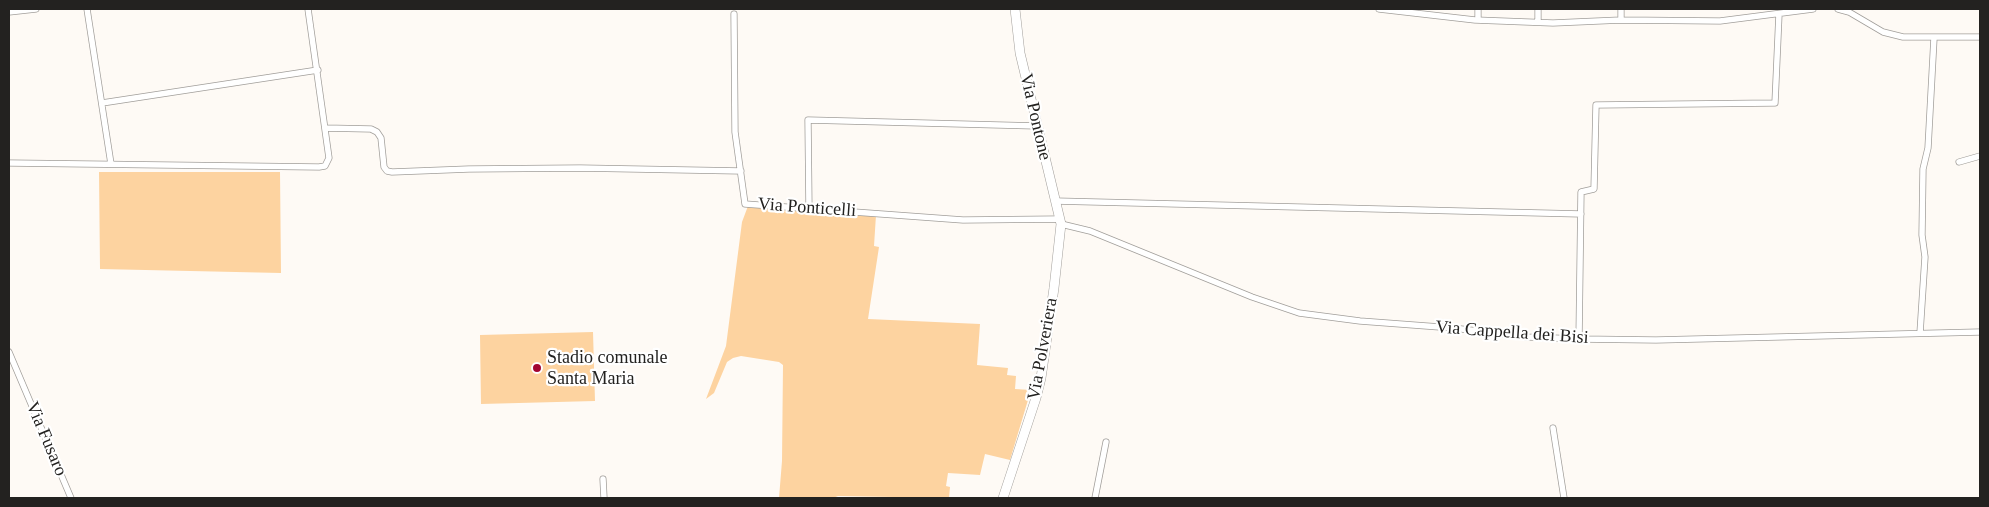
<!DOCTYPE html>
<html>
<head>
<meta charset="utf-8">
<style>
  body { margin:0 }
  #map { position:relative; width:1989px; height:507px; overflow:hidden; background:#fefaf5; font-family:Georgia,serif }
  canvas { display:block }
  .frame { position:absolute; inset:0; border:10px solid #232220; pointer-events:none }
</style>
</head>
<body>
<div id="map">
<canvas width="1989" height="507"></canvas>
<div class="frame"></div>
</div>
<script>
const ctx = document.querySelector('canvas').getContext('2d');
ctx.lineJoin = 'round';
function paint(path, color) { ctx.fillStyle = color; ctx.fill(path, 'evenodd'); }
const toPath = rows => new Path2D(rows.map(r => 'M' + r).join(''));
function stroke(path, color, width, dash) { ctx.strokeStyle = color; ctx.lineWidth = width; ctx.lineCap = dash ? 'butt' : 'round'; ctx.setLineDash(dash || []); ctx.stroke(path); }
function drawText(font, color, halo, rows, align = 'center') {
  ctx.font = font + ' Georgia,serif'; ctx.lineWidth = 4.5; ctx.setLineDash([]); ctx.textBaseline = 'middle'; ctx.strokeStyle = halo; ctx.fillStyle = color; for (const [text, x, y, turn = 0] of rows) {
    ctx.save(); ctx.translate(x, y); ctx.rotate((+turn || 0) * Math.PI / 180); ctx.textAlign = isNaN(turn) ? turn : align; if (halo) ctx.strokeText(text, 0, 0); ctx.fillText(text, 0, 0); ctx.restore();
  }
}
const green = toPath([
  [99,172,280,172,281,273,100,269],
  [748,206,876,215,874,246,879,247,868,319,980,324,977,365,1008,368,1007,375,1016,376,1015,389,1031,390,1010,460,985,454,980,475,948,473,946,486,950,487,949,498,838,496,833,498,779,498,782,461,783,365,779,362,741,356,733,358,727,362,714,393,706,399,726,346,742,222],
  [593,332,595,401,481,404,480,335]
]);
const street = toPath([
  [87,9,111,164],
  [1379,9,1475,20,1553,23,1621,20,1720,21,1813,9],
  [1838,9,1849,12,1883,32,1903,37,1980,37],
  [9,12,36,9],
  [734,14,735,132,745,204,963,220,1060,219],
  [1478,20,1478,9],
  [1621,20,1621,9],
  [1538,22,1538,9],
  [102,103,318,70],
  [325,128,371,129,377,132,381,138,384,167,387,171,392,172,469,169,580,168,741,171],
  [1959,162,1980,156],
  [9,163,319,167,325,166,329,158,308,9],
  [1055,201,1581,214],
  [809,209,808,120,1037,126],
  [1061,224,1090,231,1252,297,1299,313,1360,321,1453,328,1527,337,1579,339,1656,340,1980,332],
  [1920,333,1925,257,1922,235,1923,169,1928,148,1934,38],
  [1579,339,1581,192,1594,189,1596,105,1775,103,1779,14],
  [9,352,71,498],
  [1553,428,1564,498],
  [603,479,604,498],
  [1095,498,1106,442]
]);
const secondary = toPath([
  [1003,498,1036,398,1041,378,1054,288,1061,224,1020,53,1015,9]
]);
const markers = [
  [537,368,5,"#a30531"]
];
const streetNames = [
  ["Via Pontone",1035,117,77],
  ["Via Ponticelli",807,208,4],
  ["Via Cappella dei Bisi",1512,333,4],
  ["Via Polveriera",1043,349,-80],
  ["Via Fusaro",46,439,67]
];
const poiNames = [
  ["Stadio comunale",547,358],
  ["Santa Maria",547,379]
];
paint(green, '#fdd3a0');
stroke(street, '#a19e9a', 7);
stroke(secondary, '#a19e9a', 10);
stroke(street, '#fff', 5.5);
stroke(secondary, '#fff', 9);
for (const [x, y, r, color] of markers) { const dot = new Path2D(); dot.arc(x, y, r, 0, 2 * Math.PI); ctx.fillStyle = color; ctx.fill(dot); stroke(dot, '#fff', 2); }
drawText('18px', '#232220', '#fff', streetNames);
drawText('18px', '#232220', '#fff', poiNames, 'left');
</script>
</body>
</html>
